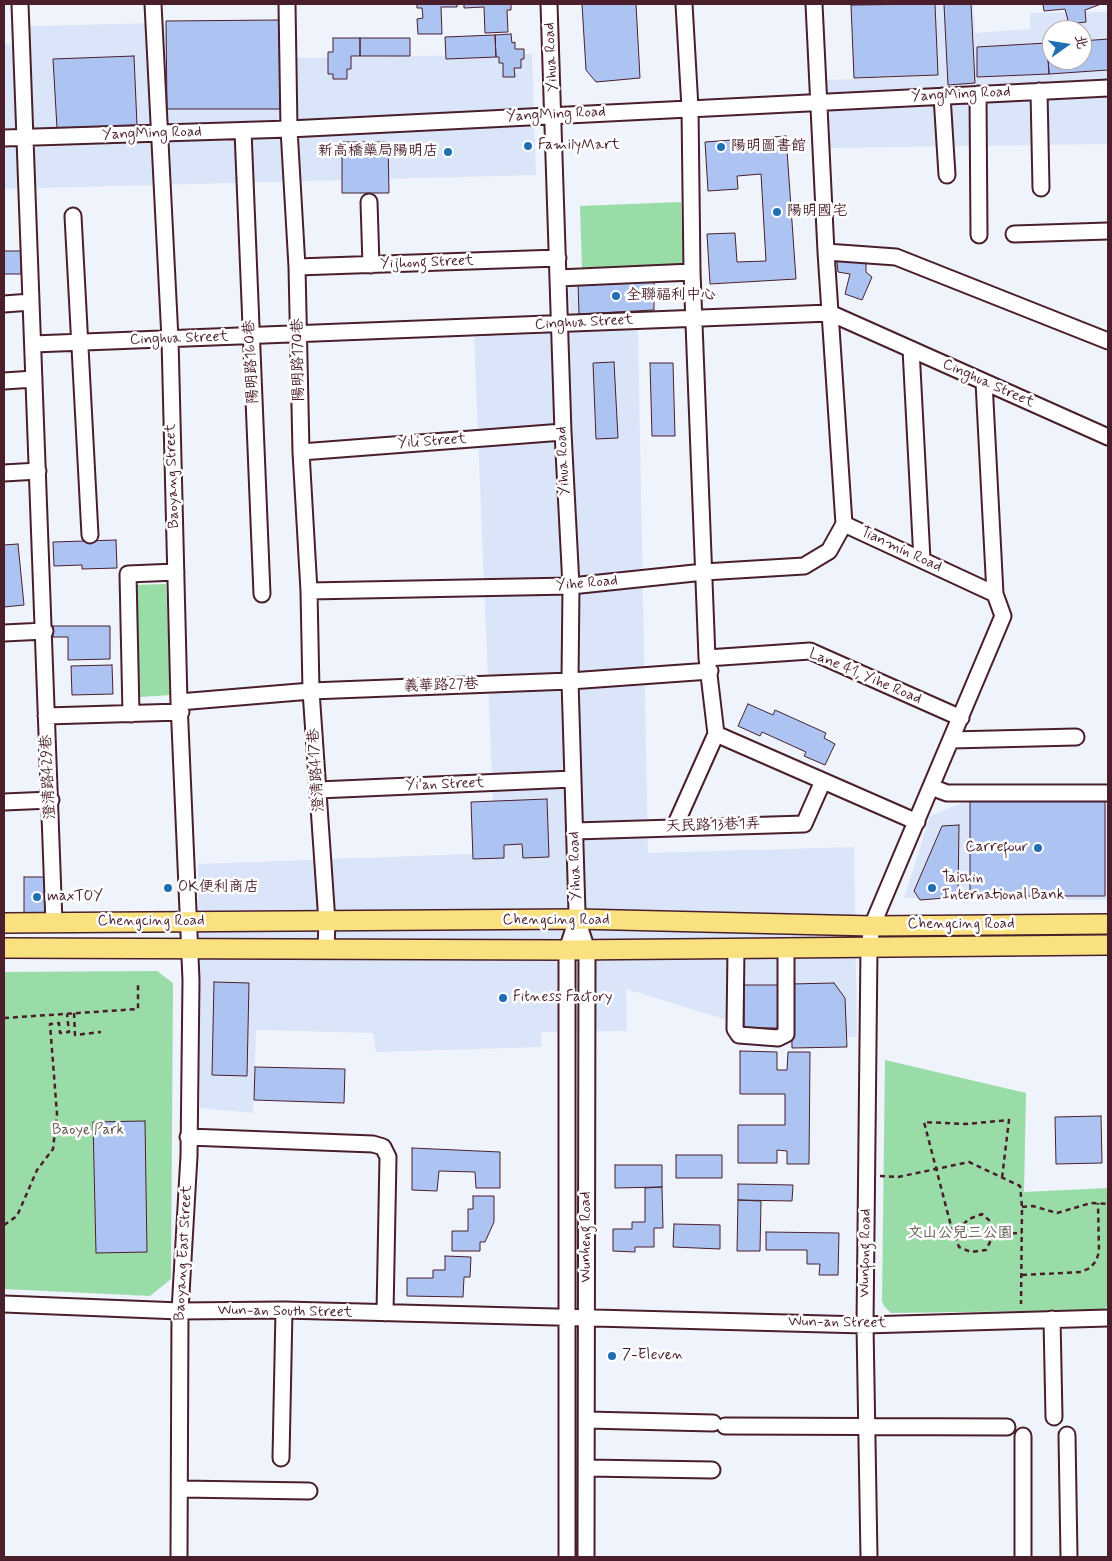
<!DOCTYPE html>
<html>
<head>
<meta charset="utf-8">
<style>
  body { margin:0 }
  #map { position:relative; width:1112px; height:1561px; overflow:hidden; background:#eff3fc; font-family:Mynerve,"LXGW WenKai TC",sans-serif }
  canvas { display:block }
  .frame { position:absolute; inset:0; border:5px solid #4a1f2b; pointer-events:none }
  .north { position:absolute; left:1042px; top:20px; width:50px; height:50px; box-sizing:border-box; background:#fff; border:1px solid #b7a5aa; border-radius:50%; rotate:77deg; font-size:14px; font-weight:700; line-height:20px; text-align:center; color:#4a1f2b }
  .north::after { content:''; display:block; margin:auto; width:18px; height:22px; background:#1f6fb2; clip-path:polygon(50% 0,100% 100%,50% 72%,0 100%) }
</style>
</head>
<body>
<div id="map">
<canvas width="1112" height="1561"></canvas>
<div class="frame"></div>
<div class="north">北</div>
</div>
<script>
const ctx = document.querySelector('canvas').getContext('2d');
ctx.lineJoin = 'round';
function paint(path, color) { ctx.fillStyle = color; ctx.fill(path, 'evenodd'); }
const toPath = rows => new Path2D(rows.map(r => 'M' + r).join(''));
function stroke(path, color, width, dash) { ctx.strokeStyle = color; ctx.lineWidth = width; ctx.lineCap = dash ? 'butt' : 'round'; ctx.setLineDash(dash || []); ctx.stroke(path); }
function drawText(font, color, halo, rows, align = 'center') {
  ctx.font = font + ' Mynerve,"LXGW WenKai TC",sans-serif'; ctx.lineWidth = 5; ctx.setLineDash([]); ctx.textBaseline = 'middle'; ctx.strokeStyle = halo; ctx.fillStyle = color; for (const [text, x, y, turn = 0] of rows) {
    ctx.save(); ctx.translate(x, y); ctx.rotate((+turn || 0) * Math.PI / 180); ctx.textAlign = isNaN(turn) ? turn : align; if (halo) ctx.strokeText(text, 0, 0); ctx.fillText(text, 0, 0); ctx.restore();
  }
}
const built = toPath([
  [935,4,973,4,975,33,1030,29,1030,13,1108,12,1108,144,830,148,827,80,937,76],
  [1052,30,1082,30,1082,60,1052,60],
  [291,20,293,58,532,54,536,175,4,189,4,45,28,44,29,26],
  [637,283,648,853,854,847,857,1037,730,1034,728,1020,626,989,627,1031,541,1032,541,1047,376,1052,373,1033,256,1030,253,1113,200,1108,198,864,495,853,474,337,572,332,568,285],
  [962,803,1108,805,1108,900,904,898,930,816]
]);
const green = toPath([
  [681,202,683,266,582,269,580,206],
  [166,584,171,695,139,697,134,585],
  [157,971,173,983,171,1279,150,1296,4,1289,4,972],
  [885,1060,1026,1093,1024,1192,1108,1188,1108,1305,1104,1310,891,1313,884,1306,882,1301]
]);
const building = toPath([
  [417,4,457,4,457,7,441,7,442,34,418,34,417,19,423,18,422,8,417,8,417,4],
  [464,4,511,4,511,10,507,10,508,32,485,33,484,7,464,8,464,4],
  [582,4,636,4,640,78,596,82,586,70,582,4],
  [935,4,938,75,854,78,851,5,935,4],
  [944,4,971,4,975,83,948,85,944,4],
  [1043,4,1101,4,1085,10,1086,22,1069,24,1065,9,1044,11,1043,4],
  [279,20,280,109,167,109,166,21,279,20],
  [511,34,512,43,515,42,515,49,524,49,524,59,521,59,521,68,514,68,515,77,503,77,503,63,499,63,499,57,496,57,495,35,511,34],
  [495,35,496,57,446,59,445,37,495,35],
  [333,38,360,38,360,56,351,56,351,69,347,69,347,79,333,79,333,74,328,74,328,52,333,52,333,38],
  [360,38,410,38,410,56,360,56,360,38],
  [1108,39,1108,70,1049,74,1047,43,1052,43,1052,60,1082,60,1082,41,1108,39],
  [1047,43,1049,74,977,77,977,47,1047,43],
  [134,56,137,125,57,128,53,59,134,56],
  [786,136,796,279,710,284,707,234,735,233,737,262,766,261,761,174,737,176,738,189,708,191,705,142,786,136],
  [342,142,388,142,389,193,342,193,342,142],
  [4,251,21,251,21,274,4,274,4,251],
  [866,251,866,272,872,277,862,300,845,294,850,274,838,272,836,253,866,251],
  [654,280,654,310,579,314,578,282,654,280],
  [614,362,618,438,596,439,593,363,614,362],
  [650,363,673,363,675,436,652,436,650,363],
  [116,540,117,568,82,569,82,565,54,566,53,542,116,540],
  [18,544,24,605,4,607,4,545,18,544],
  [53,626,110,626,110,659,68,660,68,637,53,637,53,626],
  [112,665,113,694,72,695,71,666,112,665],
  [748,704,773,715,775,710,826,733,824,738,835,744,825,765,804,756,806,752,762,732,760,736,738,726,748,704],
  [547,799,549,857,523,858,522,844,504,845,504,858,473,859,471,802,547,799],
  [970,800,1105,800,1105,896,970,896,970,800],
  [959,825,958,897,920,900,914,891,942,826,959,825],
  [24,877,49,877,50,918,24,918,24,877],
  [214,982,249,983,247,1076,212,1075,214,982],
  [834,983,845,998,847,1047,792,1048,791,984,834,983],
  [744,985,781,985,781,1028,744,1028,744,985],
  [740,1051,777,1052,777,1070,787,1070,788,1052,810,1052,809,1164,787,1164,787,1151,777,1150,777,1163,738,1163,738,1125,785,1125,785,1094,740,1094,740,1051],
  [255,1067,345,1069,344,1103,254,1100,255,1067],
  [1101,1116,1102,1163,1056,1164,1055,1117,1101,1116],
  [145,1121,147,1252,96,1253,93,1122,145,1121],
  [412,1148,500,1152,500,1188,476,1188,475,1172,439,1171,437,1191,412,1190,412,1148],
  [676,1155,722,1155,722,1178,676,1178,676,1155],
  [615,1165,662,1165,662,1187,615,1188,615,1165],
  [738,1184,793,1185,792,1201,738,1200,738,1184],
  [662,1187,663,1228,654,1228,654,1247,635,1247,635,1252,613,1251,613,1229,632,1229,632,1222,645,1222,645,1188,662,1187],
  [473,1196,494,1196,494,1222,485,1242,480,1242,480,1251,452,1251,452,1231,468,1231,468,1209,473,1209,473,1196],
  [738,1200,761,1201,760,1251,737,1251,738,1200],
  [674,1224,720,1225,720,1249,673,1247,674,1224],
  [766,1232,839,1233,838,1275,819,1275,820,1264,807,1264,807,1250,766,1250,766,1232],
  [445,1256,471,1257,470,1277,464,1277,463,1297,407,1296,407,1278,433,1278,433,1270,445,1270,445,1256]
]);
const path = toPath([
  [74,1013,75,1035,101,1032],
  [4,1018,138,1009,138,984],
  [880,1176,898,1177,969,1162,1020,1186,1022,1207,1021,1304],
  [1022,1207,1033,1206,1057,1213,1091,1203,1108,1204],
  [4,1225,17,1216,37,1170,53,1149,57,1114,50,1024,59,1023,60,1033,69,1032,67,1014],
  [994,1234,1022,1233],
  [956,1240,960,1227,969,1219,982,1214,991,1222,994,1234,986,1250,971,1252,959,1247,950,1222,924,1122,966,1124,1009,1120,1002,1178],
  [1022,1275,1081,1272,1090,1268,1096,1261,1099,1252,1098,1203]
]);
const minor = toPath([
  [20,4,54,923],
  [153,4,170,339,179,702,191,980,189,1156,180,1311,179,1557],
  [287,4,289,129,297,267,301,452,309,591,311,691,327,922,326,949],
  [549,4,563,432,571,586,570,681,577,912,577,919,567,950,567,1557],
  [814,4,826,252,844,524,995,594,1003,616,872,926,869,948,865,1325,869,1557],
  [1039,91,1041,188],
  [978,94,979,235],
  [942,96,947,175],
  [243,131,262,594],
  [4,138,289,129,1108,88],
  [369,202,371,265],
  [73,216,90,535],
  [1014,234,1108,231],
  [826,252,896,257,1108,341],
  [297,267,558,258],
  [558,278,692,272],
  [4,304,31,302],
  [33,344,830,313,1108,437],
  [911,349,922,560],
  [4,381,34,379],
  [984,382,995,594],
  [301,452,563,432],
  [4,473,38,471],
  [309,591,571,586,704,572,804,566,829,551,844,524],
  [4,633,45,631],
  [707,658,810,651,961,718],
  [179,702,311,691,570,681,710,671],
  [131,714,128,574,176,572],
  [46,716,181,712],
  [716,734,917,822],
  [951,740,1076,737],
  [931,787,947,793,1108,793],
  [318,790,573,779],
  [4,802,51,800],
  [674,828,716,734,707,658,692,272,690,108,684,4],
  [575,831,804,824,823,781],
  [577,919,587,950,586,1557],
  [736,948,735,1029,739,1035,778,1038,786,1034,786,948],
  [188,1137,373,1144,383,1147,388,1157,385,1313],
  [4,1304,180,1311,284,1310,865,1325,1108,1318],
  [1052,1319,1054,1417],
  [587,1420,713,1423],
  [725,1426,1007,1427],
  [1067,1435,1069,1557],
  [1023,1436,1023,1557],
  [281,1458,284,1310],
  [586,1468,712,1470],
  [181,1489,309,1491]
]);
const major = toPath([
  [4,923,577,919,872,926,1108,924],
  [4,948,567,950,1108,945]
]);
const markers = [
  [528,146,5,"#1f6fb2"],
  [721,147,5,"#1f6fb2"],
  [448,152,5,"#1f6fb2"],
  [777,212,5,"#1f6fb2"],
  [616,296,5,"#1f6fb2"],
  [1038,848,5,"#1f6fb2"],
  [168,888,5,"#1f6fb2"],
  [932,888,5,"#1f6fb2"],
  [37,897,5,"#1f6fb2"],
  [503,998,5,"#1f6fb2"],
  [612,1356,5,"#1f6fb2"]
];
const streetNames = [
  ["Yihua Road",552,57,-93],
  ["YangMing Road",961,95,-3],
  ["YangMing Road",556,115,-3],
  ["YangMing Road",152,134,-2],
  ["Yijhong Street",427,263,-2],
  ["Cinghua Street",584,323,-3],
  ["Cinghua Street",179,339,-2],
  ["陽明路170巷",299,360,-91],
  ["陽明路160巷",252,362,-93],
  ["Cinghua Street",988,384,24],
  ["Yili Street",432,442,-4],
  ["Yihua Road",564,461,-93],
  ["Baoyang Street",173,476,-92],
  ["Tianmin Road",901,550,25],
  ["Yihe Road",587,584,-5],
  ["Lane 41, Yihe Road",865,677,23],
  ["義華路27巷",441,686,-2],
  ["澄清路417巷",317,770,-94],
  ["澄清路429巷",49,777,-93],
  ["Yi'an Street",445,785,-2],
  ["天民路13巷1弄",713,826,-2],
  ["Yihua Road",576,866,-92],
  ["Chengcing Road",556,921],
  ["Chengcing Road",151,922],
  ["Chengcing Road",961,925],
  ["Wunheng Road",587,1237,-90],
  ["Baoyang East Street",184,1253,-87],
  ["Wunfong Road",866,1253,-89],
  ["Wun-an South Street",285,1312,1],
  ["Wun-an Street",837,1323,1]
];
const poiNames = [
  ["FamilyMart",538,146],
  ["陽明圖書館",731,147],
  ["新高橋藥局陽明店",438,152,"right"],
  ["陽明國宅",787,212],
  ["全聯福利中心",626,296],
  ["Carrefour",1028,848,"right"],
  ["Taishin",942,879],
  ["International Bank",942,896],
  ["OK便利商店",178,888],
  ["maxTOY",47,897],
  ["Fitness Factory",513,998],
  ["7-Eleven",622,1356]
];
const parkNames = [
  ["Baoye Park",88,1131],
  ["文山公兒三公園",960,1234]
];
paint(built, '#dbe5f9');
paint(green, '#99dca7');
paint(building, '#adc4f2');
stroke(building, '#4a1f2b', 1);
stroke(minor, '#4a1f2b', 19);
stroke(major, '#4a1f2b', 22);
stroke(path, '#4a1f2b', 2.5, [5, 4]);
stroke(minor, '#fff', 15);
stroke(major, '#fae180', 19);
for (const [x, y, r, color] of markers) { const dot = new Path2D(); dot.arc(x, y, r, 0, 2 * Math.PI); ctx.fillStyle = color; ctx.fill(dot); stroke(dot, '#fff', 2); }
drawText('15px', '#4a1f2b', '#fff', streetNames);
drawText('15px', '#4a1f2b', '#fff', poiNames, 'left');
drawText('15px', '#625850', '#fff', parkNames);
</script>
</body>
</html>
